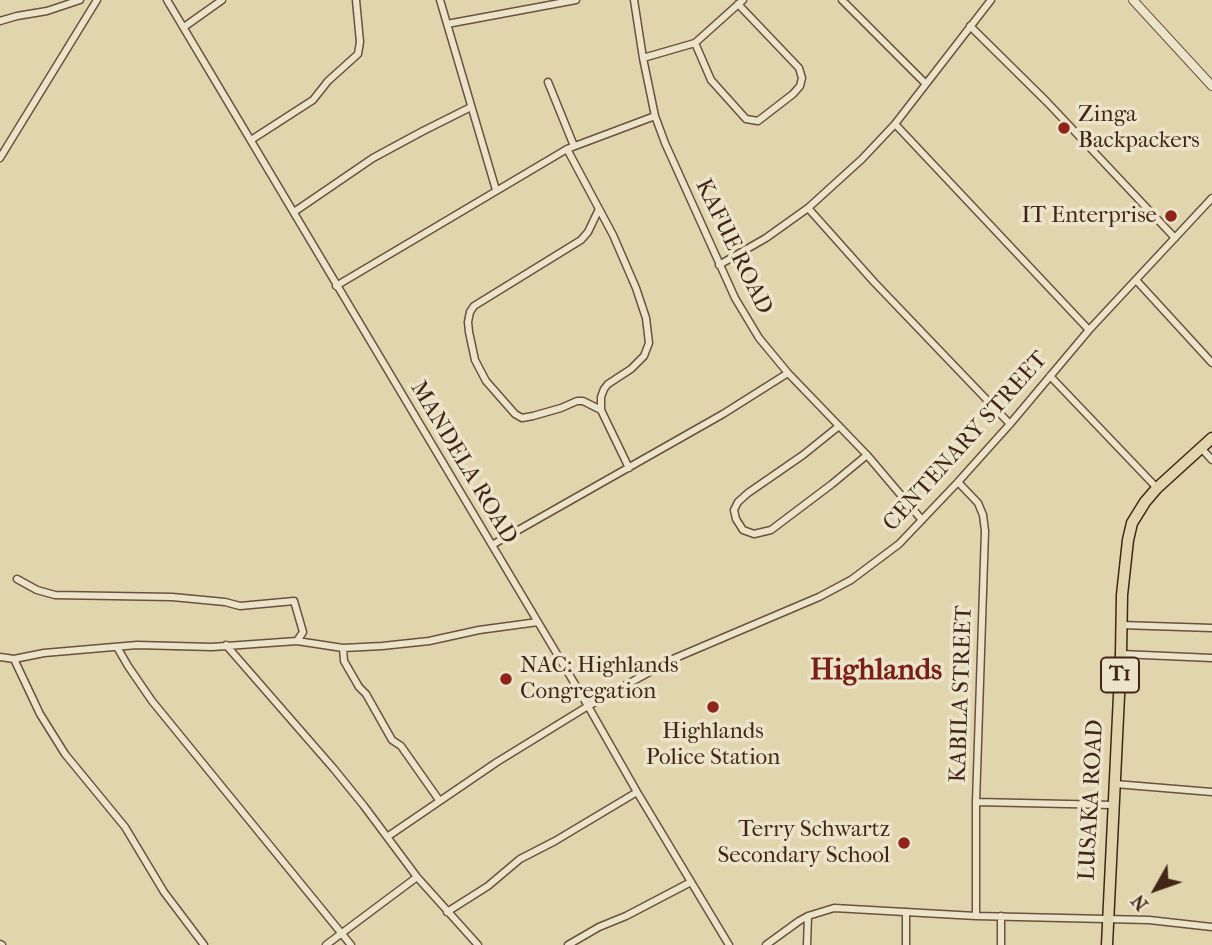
<!DOCTYPE html>
<html>
<head>
<meta charset="utf-8">
<style>
  body { margin:0 }
  #map { position:relative; width:1212px; height:945px; overflow:hidden; background:#e1d5ad; font-family:"IM FELL French Canon",serif }
  canvas { display:block }
  .north { position:absolute; left:1121px; top:854px; width:70px; height:70px; -webkit-text-stroke:5px #ece4ca; paint-order:stroke; rotate:230deg; font-size:19px; font-weight:700; line-height:28px; text-align:center; color:#422617 }
  .north::after { content:''; display:block; margin:auto; width:24px; height:32px; background:#422617; clip-path:polygon(50% 0,100% 100%,50% 72%,0 100%) }
</style>
</head>
<body>
<div id="map">
<canvas width="1212" height="945"></canvas>
<div class="north">N</div>
</div>
<script>
const ctx = document.querySelector('canvas').getContext('2d');
ctx.lineJoin = 'round';
const toPath = rows => new Path2D(rows.map(r => 'M' + r).join(''));
function stroke(path, color, width, dash) { ctx.strokeStyle = color; ctx.lineWidth = width; ctx.lineCap = dash ? 'butt' : 'round'; ctx.setLineDash(dash || []); ctx.stroke(path); }
function drawText(font, color, halo, rows, align = 'center') {
  ctx.font = font + ' "IM FELL French Canon",serif'; ctx.lineWidth = 7; ctx.setLineDash([]); ctx.textBaseline = 'middle'; ctx.strokeStyle = halo; ctx.fillStyle = color; for (const [text, x, y, turn = 0] of rows) {
    ctx.save(); ctx.translate(x, y); ctx.rotate((+turn || 0) * Math.PI / 180); ctx.textAlign = isNaN(turn) ? turn : align; if (halo) ctx.strokeText(text, 0, 0); ctx.fillText(text, 0, 0); ctx.restore();
  }
}
const minor = toPath([
  [167,0,588,706,637,792,729,945],
  [440,0,496,190],
  [634,0,643,58,655,116,665,143,735,298,759,338,788,373,867,455,922,520],
  [842,0,925,83],
  [0,21,17,16,47,11,80,0],
  [447,24,576,0],
  [970,26,1047,102,1175,238],
  [184,27,222,0],
  [695,43,711,80,746,119,758,121,793,94,800,86,802,78,799,68,738,4],
  [643,58,695,43,743,0],
  [548,82,574,146],
  [895,124,1089,330],
  [251,140,313,100,328,81,358,54,360,42,356,0],
  [567,149,613,235,636,288,646,318,649,343,644,356,631,369,608,384,604,389,601,397,601,410],
  [0,158,97,0],
  [808,208,874,282,1010,424],
  [599,209,588,232,581,240,474,306,470,312,468,322,469,332,475,360,486,381,515,414,522,418,533,416,561,408,577,401,583,401,601,410,629,468],
  [294,212,373,158,423,131,471,107],
  [719,265,766,238,808,208,862,159,895,124,991,0],
  [1136,280,1212,363],
  [336,286,567,149,655,116],
  [1050,376,1157,488],
  [839,426,803,455,748,493,738,502,734,510,736,519,743,530,754,534,771,530,832,484,867,455],
  [1201,448,1212,460],
  [958,482,978,503,983,515,985,531,976,802,976,916],
  [492,545,723,414,788,373],
  [17,579,37,590,55,595,172,597,225,602,240,606,294,601,303,632,297,641],
  [1121,625,1212,628],
  [226,645,334,769,364,806,417,877,478,945],
  [117,647,128,666,152,701,351,945],
  [343,648,344,661,359,687,366,694,392,740,401,746,439,800],
  [1121,654,1212,658],
  [0,657,14,659,44,653,137,645,212,647,297,641,343,648,382,646,429,641,479,630,538,622],
  [14,659,40,714,65,754,125,827,164,892,204,945],
  [1115,784,1212,792],
  [976,802,1113,805],
  [387,837,497,762,588,706,673,659,819,597,851,580,899,544,958,482,1010,424,1089,330,1212,198],
  [447,912,488,886,520,859,555,841,637,792],
  [0,944,2,945],
  [326,945,417,877],
  [568,945,599,927,626,916,691,882],
  [766,945,799,921,808,916,834,908,976,916,1149,920,1212,927],
  [807,945,808,916],
  [906,945,906,912],
  [1001,945,1001,916]
]);
const tertiary = toPath([
  [1133,0,1212,86]
]);
const trunk = toPath([
  [1107,945,1121,654,1122,595,1128,540,1132,523,1145,502,1157,488,1212,438]
]);
const markers = [
  [1064,128,7,"#8f2418"],
  [1171,216,7,"#8f2418"],
  [506,679,7,"#8f2418"],
  [713,707,7,"#8f2418"],
  [904,843,7,"#8f2418"]
];
const shields = [
  [1120,675,38]
];
const shieldNames = [
  ["T1",1120,675]
];
const poiNames = [
  ["Zinga",1078,115],
  ["Backpackers",1078,141],
  ["IT Enterprise",1157,216,"right"],
  ["NAC: Highlands",520,666],
  ["Congregation",520,692],
  ["Highlands",713,732,"center"],
  ["Police Station",713,758,"center"],
  ["Terry Schwartz",890,830,"right"],
  ["Secondary School",890,856,"right"]
];
const streetNames = [
  ["KAFUE ROAD",733,247,64],
  ["CENTENARY STREET",966,442,-48],
  ["MANDELA ROAD",463,463,59],
  ["KABILA STREET",962,694,-88],
  ["LUSAKA ROAD",1092,800,-87]
];
const districtNames = [
  ["Highlands",876,672]
];
stroke(minor, '#6a523c', 9);
stroke(tertiary, '#6a523c', 10);
stroke(trunk, '#422617', 13);
stroke(minor, '#ece4ca', 6);
stroke(tertiary, '#ece4ca', 8);
stroke(trunk, '#e1d5ad', 10);
for (const [x, y, r, color] of markers) { const dot = new Path2D(); dot.arc(x, y, r, 0, 2 * Math.PI); ctx.fillStyle = color; ctx.fill(dot); stroke(dot, '#ece4ca', 2.5); }
for (const [x, y, w] of shields) { const box = new Path2D(); box.roundRect(x - w / 2, y - 17.5, w, 35, 5); ctx.fillStyle = '#ece4ca'; ctx.fill(box); stroke(box, '#422617', 2); }
drawText('bold 21px', '#422617', null, shieldNames);
drawText('23px', '#422617', '#ece4ca', poiNames, 'left');
drawText('23px', '#422617', '#ece4ca', streetNames);
drawText('bold 30px', '#7a1f14', '#ece4ca', districtNames);
</script>
</body>
</html>
